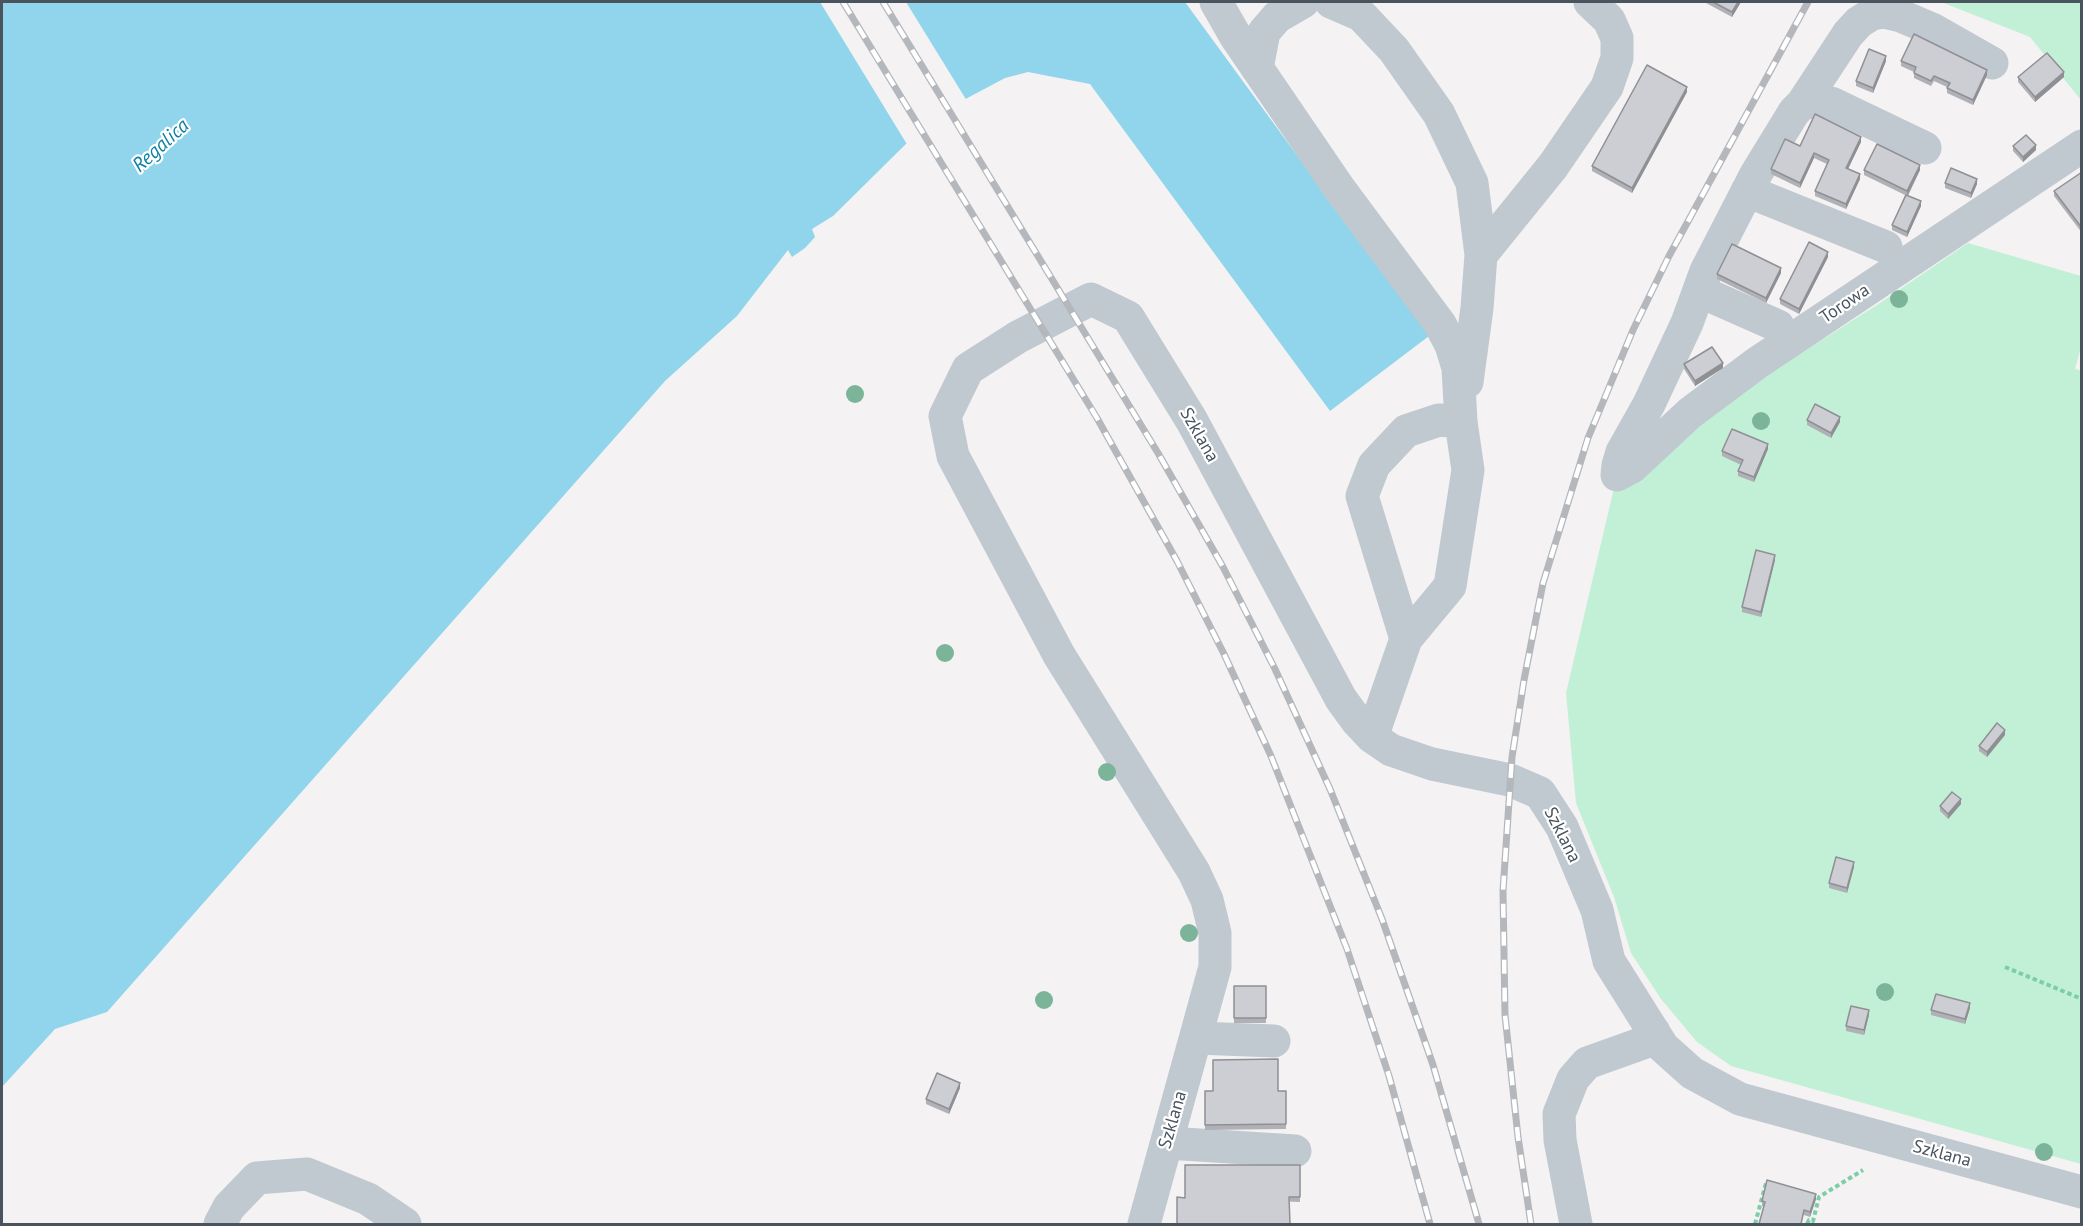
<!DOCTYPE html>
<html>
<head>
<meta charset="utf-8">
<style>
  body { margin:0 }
  #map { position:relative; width:2083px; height:1226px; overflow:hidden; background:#f4f2f2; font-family:"PT Sans",sans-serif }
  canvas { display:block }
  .frame { position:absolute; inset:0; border:3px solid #49545f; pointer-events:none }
</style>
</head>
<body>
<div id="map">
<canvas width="2083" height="1226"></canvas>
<div class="frame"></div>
</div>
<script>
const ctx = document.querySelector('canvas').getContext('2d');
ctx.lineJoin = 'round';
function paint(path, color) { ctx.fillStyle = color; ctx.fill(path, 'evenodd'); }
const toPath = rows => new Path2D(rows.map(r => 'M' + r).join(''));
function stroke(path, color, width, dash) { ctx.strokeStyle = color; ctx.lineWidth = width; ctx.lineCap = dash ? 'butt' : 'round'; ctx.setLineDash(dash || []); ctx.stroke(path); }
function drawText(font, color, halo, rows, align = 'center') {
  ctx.font = font + ' "PT Sans",sans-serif'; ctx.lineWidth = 4.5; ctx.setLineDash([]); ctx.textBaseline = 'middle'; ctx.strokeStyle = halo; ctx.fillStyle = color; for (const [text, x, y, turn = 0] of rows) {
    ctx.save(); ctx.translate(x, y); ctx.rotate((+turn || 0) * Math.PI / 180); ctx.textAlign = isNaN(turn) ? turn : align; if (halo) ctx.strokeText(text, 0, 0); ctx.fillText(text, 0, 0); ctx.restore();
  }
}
const green = toPath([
  [1941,2,2081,2,2081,100,2030,37],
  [1968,243,2081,276,2081,347,2075,369,2082,371,2081,1164,1731,1066,1697,1042,1661,999,1631,953,1614,897,1576,803,1566,693,1613,492,1736,394,1877,305]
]);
const water = toPath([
  [2,2,1185,2,1429,336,1330,411,1090,84,1028,72,1005,78,958,103,913,137,833,216,812,229,815,237,805,248,792,257,788,250,737,316,665,381,107,1012,55,1029,2,1087]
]);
const pier = toPath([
  [820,2,906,2,967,101,908,146]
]);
const path = toPath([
  [2005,967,2082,999],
  [1755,1224,1766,1183,1769,1184],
  [1807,1224,1809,1220,1813,1221,1819,1197,1863,1170]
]);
const minor = toPath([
  [1216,2,1236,37,1339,188,1440,324,1451,345,1458,368,1461,422],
  [1331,2,1361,15,1394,50,1439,114,1472,183,1481,255,1477,308,1467,382],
  [1257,68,1264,32,1277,17,1303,2],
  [1802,104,1848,34,1859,22,1872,14,1883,12,1901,16,1934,30,1992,63],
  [1747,191,1886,247],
  [1481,255,1553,166,1607,87,1617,58,1617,38,1609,20,1590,2],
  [1699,291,1778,326],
  [1617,475,1632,467,1690,413,1757,363,2082,146],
  [1617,475,1618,465,1622,452,1649,404,1687,323,1706,271,1756,174,1794,112,1802,104,1817,101,1831,103,1925,148],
  [1372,737,1406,639,1450,586,1468,470,1461,422,1439,420,1406,431,1374,465,1362,496,1406,639],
  [1197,1038,1274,1041],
  [1167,1143,1295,1151],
  [220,1224,229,1207,257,1178,307,1174,368,1199,405,1224],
  [1144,1224,1215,967,1215,933,1207,900,1194,872,1059,655,953,456,945,416,968,369,1018,337,1091,299,1128,317,1192,421,1341,699,1357,721,1372,737,1391,750,1432,764,1510,780,1540,793,1562,827,1597,910,1609,961,1663,1047,1692,1073,1740,1099,2082,1192],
  [1576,1224,1560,1140,1559,1114,1573,1079,1587,1063,1643,1043,1654,1032]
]);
const rail = toPath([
  [843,2,1097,418,1177,561,1224,654,1271,756,1347,949,1389,1076,1430,1224],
  [883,2,1158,453,1223,567,1275,669,1330,789,1382,919,1433,1065,1479,1224],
  [1531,1224,1518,1137,1505,1015,1503,891,1512,757,1524,680,1543,583,1588,438,1633,330,1669,256,1808,2]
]);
const trees = [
  [1899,299],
  [855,394],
  [1761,421],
  [945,653],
  [1107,772],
  [1189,933],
  [1885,992],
  [1044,1000],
  [2044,1152]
];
const wall = toPath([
  [1706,2,1741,2,1732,17,1706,3],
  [1886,61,1873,93,1856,86,1856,81],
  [1901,61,1987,75,1973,105,1947,93,1947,87,1934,81,1931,86,1914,78,1914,72,1901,66],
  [2018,77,2064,77,2035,102,2018,82],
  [1687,92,1632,193,1592,171,1592,166],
  [1861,142,1848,169,1860,179,1846,209,1815,196,1815,191,1827,164,1814,158,1800,188,1771,174,1771,169,1800,146],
  [2013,146,2036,150,2023,162,2013,151],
  [1864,170,1920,170,1908,196,1921,206,1907,237,1892,230,1892,225,1905,195,1864,175],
  [2082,172,2082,233,2054,196,2054,191],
  [1945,183,1977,184,1971,198,1945,188],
  [1828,257,1799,314,1780,304,1780,299],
  [1781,273,1766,303,1717,279,1717,274],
  [1684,364,1723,368,1695,386,1684,369],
  [1807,420,1840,422,1831,438,1807,425],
  [1768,449,1754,482,1738,476,1738,471,1741,465,1722,456,1722,451],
  [1775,560,1761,617,1742,612,1742,607],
  [2005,735,1987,757,1979,751,1979,746],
  [1961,804,1948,819,1940,811,1940,806],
  [1854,867,1847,893,1829,888,1829,883],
  [1234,986,1266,986,1266,1023,1234,1023],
  [1970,1008,1965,1024,1931,1015,1931,1010],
  [1869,1015,1864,1035,1846,1031,1846,1026],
  [960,1088,949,1114,926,1104,926,1099],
  [1205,1091,1286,1091,1286,1129,1205,1130],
  [1300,1165,1300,1202,1185,1198],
  [1816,1199,1810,1217,1804,1215,1762,1206,1762,1201]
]);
const shadedWall = toPath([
  [1738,2,1741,2,1732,17,1732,12],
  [1886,56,1886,61,1873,93,1873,88],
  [1987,70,1987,75,1973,105,1973,100],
  [2064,72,2064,77,2035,102,2035,97],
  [1687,87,1687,92,1632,193,1632,188],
  [1861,137,1861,142,1846,173,1846,168],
  [2036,145,2036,150,2023,162,2023,157],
  [1814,153,1814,158,1800,188,1800,183],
  [1920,165,1920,170,1907,196,1907,191],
  [1860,174,1860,179,1846,209,1846,204],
  [1977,179,1977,184,1971,198,1971,193],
  [1921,201,1921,206,1907,237,1907,232],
  [1828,252,1828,257,1799,314,1799,309],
  [1781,268,1781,273,1766,303,1766,298],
  [1723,363,1723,368,1695,386,1695,381],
  [1840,417,1840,422,1831,438,1831,433],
  [1768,444,1768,449,1754,482,1754,477],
  [1775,555,1775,560,1761,617,1761,612],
  [2005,730,2005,735,1987,757,1987,752],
  [1961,799,1961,804,1948,819,1948,814],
  [1854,862,1854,867,1847,893,1847,888],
  [1970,1003,1970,1008,1965,1024,1965,1019],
  [1869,1010,1869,1015,1864,1035,1864,1030],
  [960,1083,960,1088,949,1114,949,1109],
  [1816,1194,1816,1199,1810,1217,1810,1212]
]);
const building = toPath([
  [1713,2,1738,2,1732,12,1713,2],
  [1914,34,1987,70,1973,100,1947,88,1950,83,1934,76,1931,81,1914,73,1916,67,1901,61,1914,34],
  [1869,49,1886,56,1873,88,1856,81,1869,49],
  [2047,53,2064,72,2035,97,2018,77,2047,53],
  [1647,65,1687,87,1632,188,1592,166,1647,65],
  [1815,114,1861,137,1846,168,1860,174,1846,204,1815,191,1829,160,1814,153,1800,183,1771,169,1785,139,1800,146,1815,114],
  [2026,135,2036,145,2023,157,2013,146,2026,135],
  [1877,144,1920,165,1907,191,1864,170,1877,144],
  [1951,168,1977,179,1971,193,1945,183,1951,168],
  [2082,172,2082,228,2054,191,2082,172],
  [1906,195,1921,201,1907,232,1892,225,1906,195],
  [1809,242,1828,252,1799,309,1780,299,1809,242],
  [1732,244,1781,268,1766,298,1717,274,1732,244],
  [1712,347,1723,363,1695,381,1684,364,1712,347],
  [1815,404,1840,417,1831,433,1807,420,1815,404],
  [1732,429,1768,444,1754,477,1738,471,1743,460,1722,451,1732,429],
  [1756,550,1775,555,1761,612,1742,607,1756,550],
  [1997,723,2005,730,1987,752,1979,746,1997,723],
  [1952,792,1961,799,1948,814,1940,806,1952,792],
  [1836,857,1854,862,1847,888,1829,883,1836,857],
  [1234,986,1266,986,1266,1018,1234,1018,1234,986],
  [1936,994,1970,1003,1965,1019,1931,1010,1936,994],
  [1851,1006,1869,1010,1864,1030,1846,1026,1851,1006],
  [1278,1059,1278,1091,1286,1091,1286,1124,1205,1125,1205,1091,1213,1091,1213,1060,1278,1059],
  [937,1073,960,1083,949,1109,926,1099,937,1073],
  [1185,1165,1300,1165,1300,1197,1289,1197,1290,1224,1177,1224,1177,1197,1185,1198,1185,1165],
  [1767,1180,1816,1194,1810,1212,1804,1210,1801,1224,1759,1224,1765,1202,1762,1201,1767,1180]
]);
const streetNames = [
  ["Torowa",1845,304,-34],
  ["Szklana",1199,435,60],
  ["Szklana",1562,835,63],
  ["Szklana",1173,1120,-74],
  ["Szklana",1942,1154,15]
];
const waterNames = [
  ["Regalica",161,146,-42]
];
paint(green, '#c2f0d6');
paint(water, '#90d5ec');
paint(pier, '#f4f2f2');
stroke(path, '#7acea8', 4, [4.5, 3]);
stroke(minor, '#c0c8d0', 33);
stroke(rail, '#b4b7bc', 7);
stroke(rail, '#fff', 4.5, [14]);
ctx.fillStyle = '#7cb49a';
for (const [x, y] of trees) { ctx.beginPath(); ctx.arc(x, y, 9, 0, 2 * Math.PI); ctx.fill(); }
paint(wall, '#afb1b6');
paint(shadedWall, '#8f9094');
paint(building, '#ccced4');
stroke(building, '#8f9094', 1.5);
drawText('18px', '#49545f', '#fff', streetNames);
drawText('italic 20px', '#0e80a6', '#fff', waterNames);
</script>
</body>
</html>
